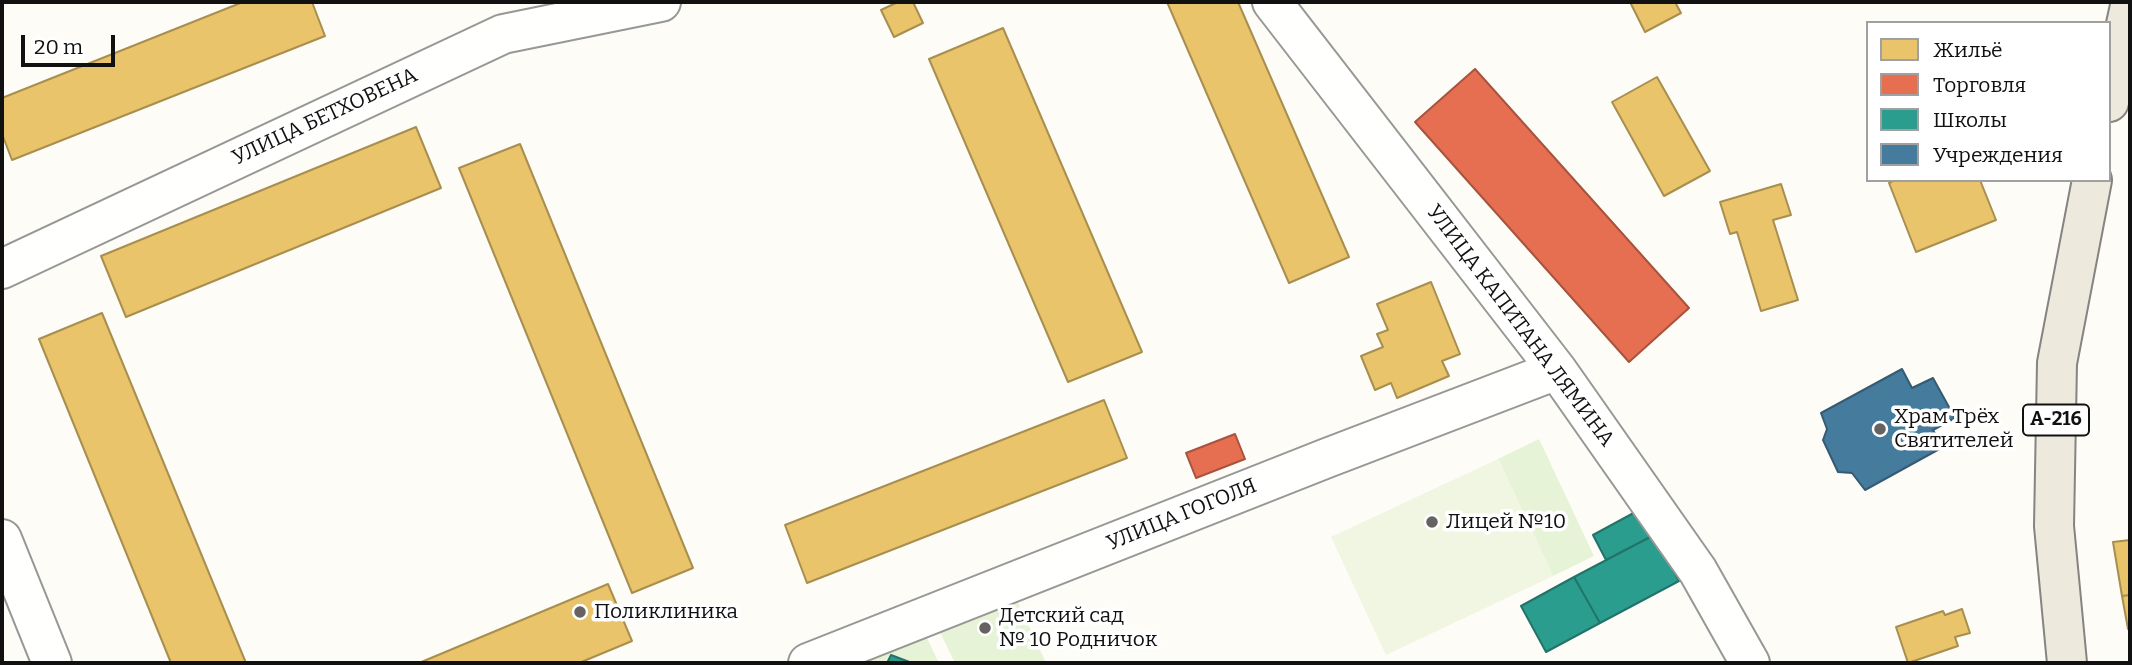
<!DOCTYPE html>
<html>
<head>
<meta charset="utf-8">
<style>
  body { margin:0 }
  #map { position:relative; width:2132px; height:665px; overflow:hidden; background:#fdfcf7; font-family:Bitter,serif }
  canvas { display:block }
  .frame { position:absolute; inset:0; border:4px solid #111; pointer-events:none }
  .legend { position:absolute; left:1866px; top:21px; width:245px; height:161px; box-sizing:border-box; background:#fff; border:2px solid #a0a0a0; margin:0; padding:9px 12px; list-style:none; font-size:21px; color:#111 }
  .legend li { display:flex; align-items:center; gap:14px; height:35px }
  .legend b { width:35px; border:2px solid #a0a0a0 }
  .scale { position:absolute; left:21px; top:35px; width:94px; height:32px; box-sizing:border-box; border:4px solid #111; border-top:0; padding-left:9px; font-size:21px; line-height:24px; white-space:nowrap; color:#111; -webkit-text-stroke:5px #fff; paint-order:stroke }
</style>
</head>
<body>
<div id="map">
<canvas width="2132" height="665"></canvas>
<div class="frame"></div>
<ul class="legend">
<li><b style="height:19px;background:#e9c46a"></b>Жильё</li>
<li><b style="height:19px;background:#e76f51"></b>Торговля</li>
<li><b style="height:19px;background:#2a9d8f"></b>Школы</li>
<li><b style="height:19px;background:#457b9d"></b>Учреждения</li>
</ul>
<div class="scale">20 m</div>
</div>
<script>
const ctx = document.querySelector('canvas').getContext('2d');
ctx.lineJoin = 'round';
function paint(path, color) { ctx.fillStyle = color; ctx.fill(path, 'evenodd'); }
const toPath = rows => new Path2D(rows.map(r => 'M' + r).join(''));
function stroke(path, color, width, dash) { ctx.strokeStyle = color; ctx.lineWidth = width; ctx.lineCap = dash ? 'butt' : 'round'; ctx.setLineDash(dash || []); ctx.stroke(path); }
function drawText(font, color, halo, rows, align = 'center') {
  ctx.font = font + ' Bitter,serif'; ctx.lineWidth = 7; ctx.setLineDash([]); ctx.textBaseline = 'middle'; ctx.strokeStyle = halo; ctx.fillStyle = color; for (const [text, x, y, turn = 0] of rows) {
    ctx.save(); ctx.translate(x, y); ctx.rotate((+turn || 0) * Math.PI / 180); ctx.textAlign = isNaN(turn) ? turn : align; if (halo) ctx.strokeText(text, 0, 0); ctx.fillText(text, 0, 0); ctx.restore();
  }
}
const green = toPath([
  [1539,439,1594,556,1553,576,1498,459],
  [1016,598,1046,663,955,663,938,628],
  [925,634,939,663,848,663]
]);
const pitch = toPath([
  [1498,459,1553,576,1386,655,1331,537]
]);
const homes = toPath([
  [243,2,312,2,325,36,12,160,2,134,2,98,243,2],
  [898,2,913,2,923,23,894,37,881,10,898,2],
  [1167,2,1238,2,1349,257,1289,283,1167,2],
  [1630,2,1675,2,1681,13,1645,32,1630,2],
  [1003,28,1142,352,1068,382,929,59,1003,28],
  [1657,77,1710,171,1664,196,1612,102,1657,77],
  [416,127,441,188,126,317,101,256,416,127],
  [520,144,693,568,632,593,459,168,520,144],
  [1895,180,1980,180,1996,220,1916,252,1889,183,1895,180],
  [1781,184,1791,215,1773,220,1798,300,1761,311,1737,232,1730,234,1720,202,1781,184],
  [1431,282,1460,354,1442,361,1449,376,1397,398,1391,383,1375,390,1361,356,1383,347,1377,334,1388,330,1377,304,1431,282],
  [102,313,246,663,171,663,39,339,102,313],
  [1104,400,1127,458,807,583,785,525,1104,400],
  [2130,540,2130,595,2122,596,2113,542,2130,540],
  [608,584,632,641,579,663,419,663,608,584],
  [2130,595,2130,629,2128,629,2122,596,2130,595],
  [1962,609,1970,633,1955,637,1958,646,1908,663,1896,627,1943,611,1945,615,1962,609]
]);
const shops = toPath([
  [1475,69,1689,308,1629,362,1415,122,1475,69],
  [1235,434,1245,459,1196,478,1186,453,1235,434]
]);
const schools = toPath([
  [1641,509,1654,535,1606,560,1593,535,1641,509],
  [1654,535,1679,581,1600,623,1574,577,1654,535],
  [1574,577,1600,623,1546,652,1521,606,1574,577],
  [891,655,912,663,887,663,891,655]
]);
const public = toPath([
  [1902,369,1912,388,1933,378,1955,418,1933,430,1943,447,1865,490,1852,473,1838,472,1823,440,1827,429,1821,413,1902,369]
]);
const minor = toPath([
  [1272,2,1557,370,1698,571,1750,663],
  [2,269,503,34,661,2],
  [2,539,52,663],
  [808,663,1327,458,1557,370]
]);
const primary = toPath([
  [2109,102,2130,6],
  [2067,663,2054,526,2057,363,2092,180]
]);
const markers = [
  [1880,429,7,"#646362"],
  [1432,522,7,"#646362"],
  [580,612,7,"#646362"],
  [985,628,7,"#646362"]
];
const shields = [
  [2056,420,66]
];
const shieldNames = [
  ["А-216",2056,420]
];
const streetNames = [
  ["УЛИЦА БЕТХОВЕНА",325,117,-25],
  ["УЛИЦА КАПИТАНА ЛЯМИНА",1520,326,53],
  ["УЛИЦА ГОГОЛЯ",1182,515,-22]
];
const poiNames = [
  ["Храм Трёх",1894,417],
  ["Святителей",1894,441],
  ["Лицей №10",1446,522],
  ["Поликлиника",594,612],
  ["Детский сад",999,616],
  ["№ 10 Родничок",999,640]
];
paint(green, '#e7f3d7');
paint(pitch, '#f0f6e1');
paint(homes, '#e9c46a');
stroke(homes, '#a88e4f', 2);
paint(shops, '#e76f51');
stroke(shops, '#a7533e', 2);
paint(schools, '#2a9d8f');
stroke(schools, '#227369', 2);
paint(public, '#457b9d');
stroke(public, '#355b73', 2);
stroke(minor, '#979795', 42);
stroke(primary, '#858482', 42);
stroke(minor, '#fffffe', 38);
stroke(primary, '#ede9dc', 38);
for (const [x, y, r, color] of markers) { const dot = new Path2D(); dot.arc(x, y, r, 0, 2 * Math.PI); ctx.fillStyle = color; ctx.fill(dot); stroke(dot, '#fff', 2.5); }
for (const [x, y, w] of shields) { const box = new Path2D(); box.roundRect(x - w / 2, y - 15.5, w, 31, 5); ctx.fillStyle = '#fff'; ctx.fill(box); stroke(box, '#111', 2); }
drawText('bold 19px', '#111', null, shieldNames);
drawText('21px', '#111', '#fff', streetNames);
drawText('21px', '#111', '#fff', poiNames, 'left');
</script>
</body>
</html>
